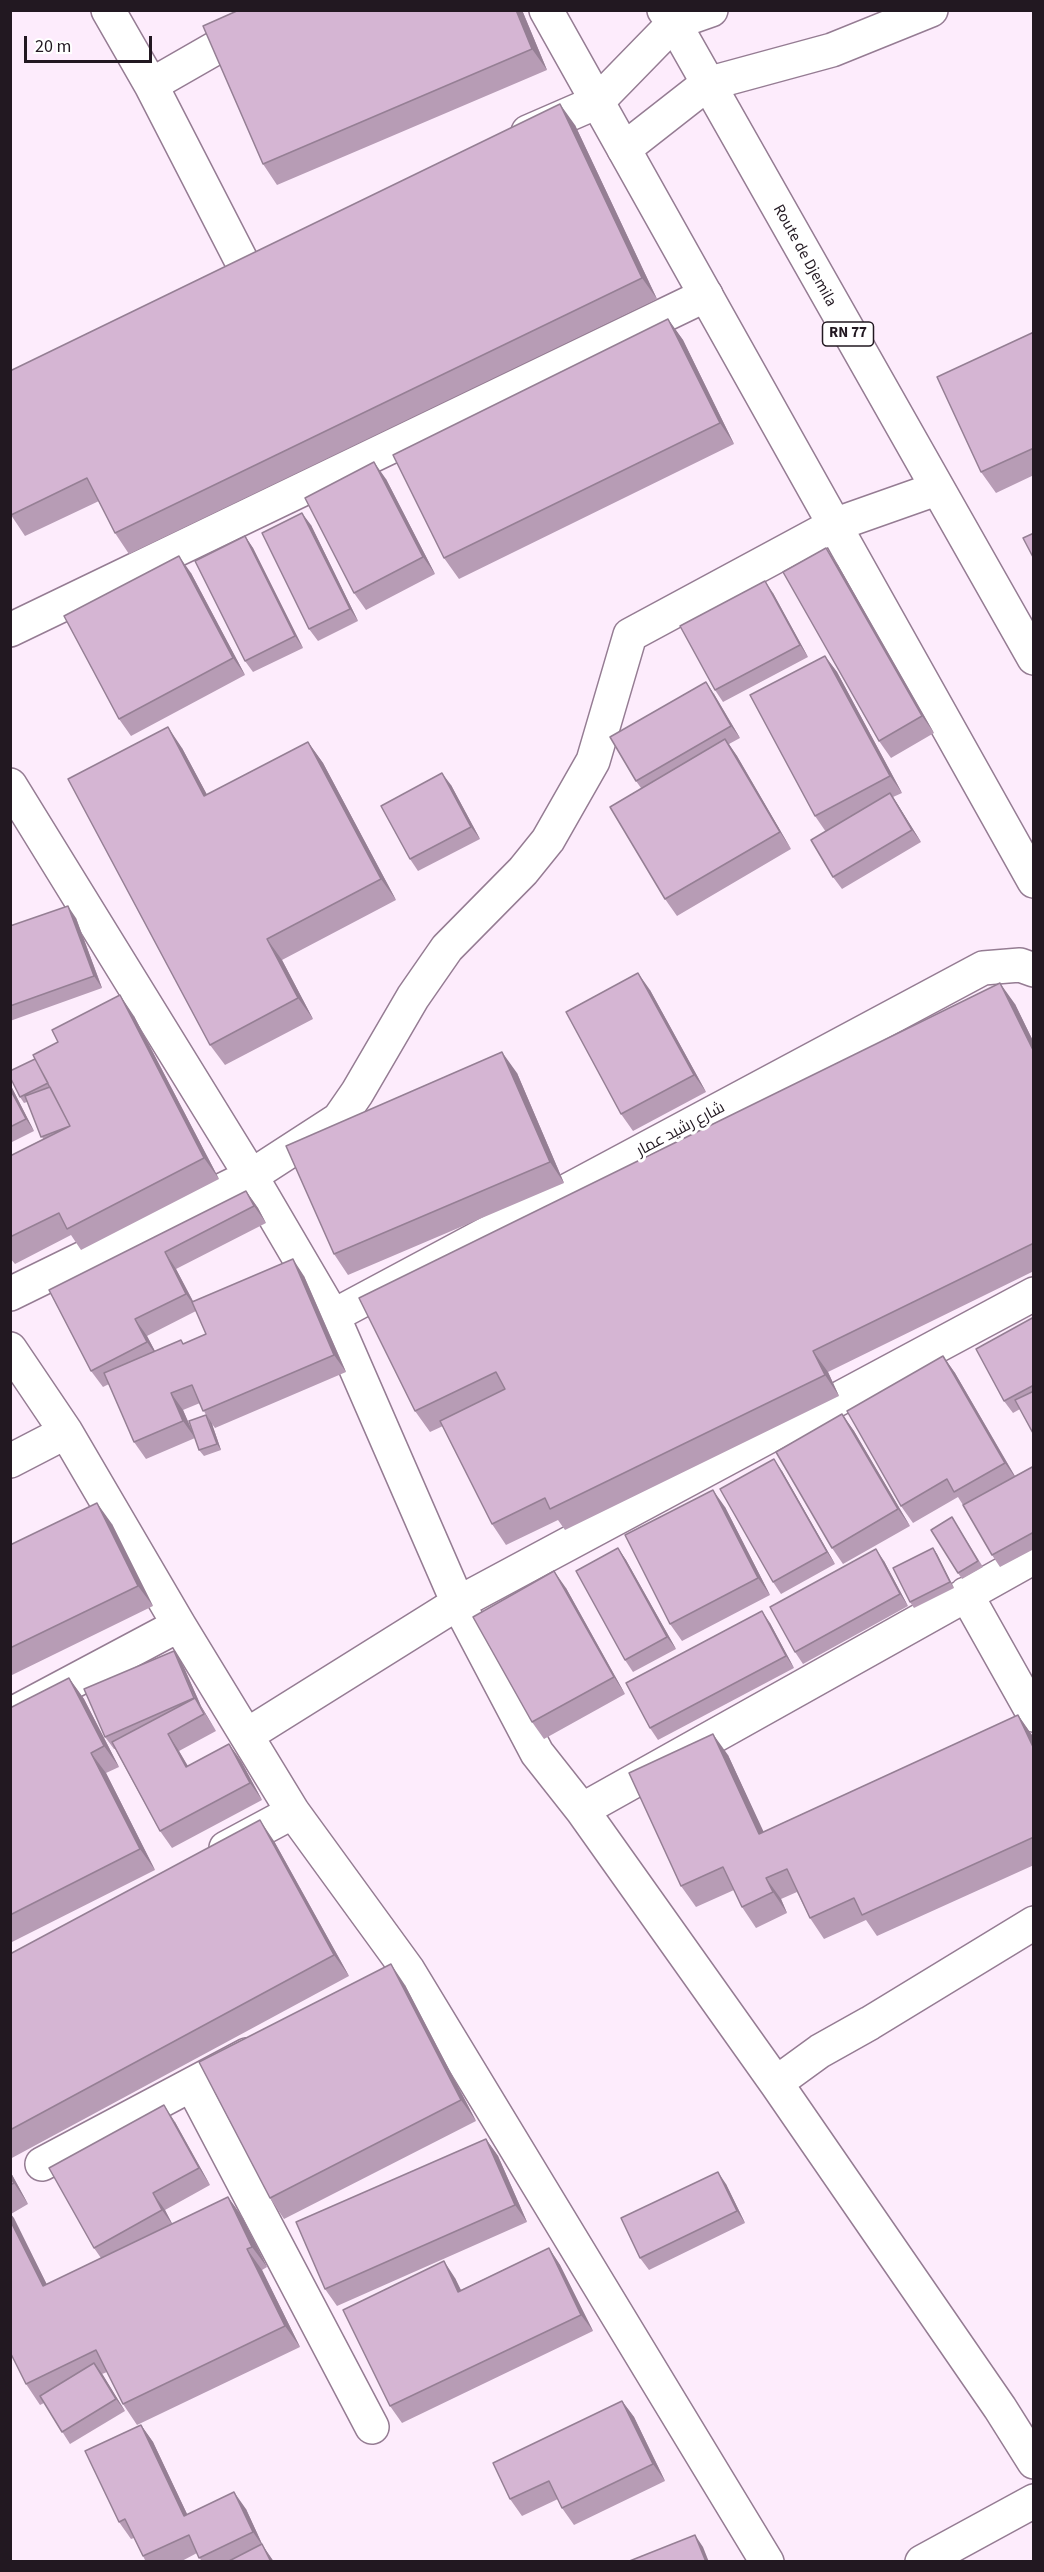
<!DOCTYPE html>
<html>
<head>
<meta charset="utf-8">
<style>
  body { margin:0 }
  #map { position:relative; width:1044px; height:2572px; overflow:hidden; background:#fdecfc; font-family:"Source Sans 3",sans-serif }
  canvas { display:block }
  .frame { position:absolute; inset:0; border:12px solid #221821; pointer-events:none }
  .scale { position:absolute; left:24px; top:36px; width:128px; height:27px; box-sizing:border-box; border:3px solid #221821; border-top:0; padding-left:8px; font-size:18px; line-height:21px; white-space:nowrap; color:#221821; -webkit-text-stroke:4px #fff; paint-order:stroke }
</style>
</head>
<body>
<div id="map">
<canvas width="1044" height="2572"></canvas>
<div class="frame"></div>
<div class="scale">20 m</div>
</div>
<script>
const ctx = document.querySelector('canvas').getContext('2d');
ctx.lineJoin = 'round';
const toPath = rows => new Path2D(rows.map(r => 'M' + r).join(''));
function stroke(path, color, width, dash) { ctx.strokeStyle = color; ctx.lineWidth = width; ctx.lineCap = dash ? 'butt' : 'round'; ctx.setLineDash(dash || []); ctx.stroke(path); }
function paint(path, color) { ctx.fillStyle = color; ctx.fill(path, 'evenodd'); }
function drawText(font, color, halo, rows, align = 'center') {
  ctx.font = font + ' "Source Sans 3",Cairo,sans-serif'; ctx.lineWidth = 6; ctx.setLineDash([]); ctx.textBaseline = 'middle'; ctx.strokeStyle = halo; ctx.fillStyle = color; for (const [text, x, y, turn = 0] of rows) {
    ctx.save(); ctx.translate(x, y); ctx.rotate((+turn || 0) * Math.PI / 180); ctx.textAlign = isNaN(turn) ? turn : align; if (halo) ctx.strokeText(text, 0, 0); ctx.fillText(text, 0, 0); ctx.restore();
  }
}
const minor = toPath([
  [108,10,151,85,241,260],
  [151,85,282,10],
  [528,132,597,102,674,23,711,10],
  [624,149,707,84,832,50,931,10],
  [10,630,706,295],
  [10,785,251,1176,333,1316,458,1603,537,1753,582,1810,776,2083],
  [10,1294,251,1176,339,1119,357,1093,413,997,447,948,523,871,548,840,593,761,630,635,834,525,936,489],
  [333,1316,983,968,1020,965,1034,970],
  [10,1349,66,1432,179,1625,293,1812,408,1970,767,2562],
  [10,1461,66,1432],
  [966,1594,1034,1715],
  [10,1715,179,1625],
  [247,1735,458,1603,1034,1294],
  [582,1810,1034,1557],
  [226,1848,293,1812],
  [1034,1923,870,2023,820,2051,776,2083,1000,2408,1034,2462],
  [192,2085,372,2427],
  [42,2164,247,2055],
  [922,2562,1034,2501]
]);
const primary = toPath([
  [546,10,1034,881],
  [664,10,674,23,1034,658]
]);
const wall = toPath([
  [522,10,547,70,277,185,263,164],
  [575,125,657,299,129,554,115,533,99,501,25,536,11,515],
  [668,319,683,340,734,444,459,579,444,558],
  [1034,332,1034,475,996,493,981,472],
  [386,479,435,574,366,610,354,593],
  [311,525,358,621,318,641,309,629],
  [245,536,253,548,303,648,253,672,245,661],
  [826,548,838,565,934,733,891,758,879,741],
  [191,573,245,675,131,736,119,719],
  [773,593,808,657,723,702,715,690],
  [825,656,837,672,902,793,893,797,921,842,842,889,833,877,826,832,815,816],
  [714,694,740,738,729,744,737,756,791,849,677,916,665,899,641,788,636,781],
  [308,742,323,763,396,900,282,960,313,1019,225,1065,210,1045,182,748,207,795],
  [451,785,480,839,418,871,410,859],
  [76,918,102,988,10,1021,10,926],
  [650,990,706,1092,633,1131,621,1114],
  [1015,1004,1034,1043,1034,1271,828,1372,839,1396,565,1530,558,1520,506,1545,492,1524,443,1426,430,1432,415,1411],
  [134,1016,219,1179,81,1250,71,1235,15,1264,10,1258,10,1156,43,1139,27,1102,24,1103,20,1097],
  [517,1073,564,1183,348,1275,334,1254],
  [10,1084,34,1131,10,1143],
  [246,1191,258,1208,266,1223,176,1269,193,1301,304,1276,346,1372,215,1428,212,1424,221,1450,204,1456,199,1450,195,1438,146,1459,134,1442,109,1384,103,1387,91,1371,49,1290],
  [196,1311,206,1334,183,1344,181,1340,155,1351,147,1336],
  [200,1403,206,1415,195,1437,183,1410],
  [1034,1317,1034,1435,1020,1409,1013,1413,1004,1401],
  [943,1356,955,1373,1015,1476,1034,1466,1034,1549,1000,1567,992,1555,963,1505,958,1497,913,1523,901,1506],
  [842,1414,854,1431,910,1526,843,1564,832,1548],
  [782,1471,835,1564,781,1594,773,1582],
  [725,1507,770,1595,682,1641,670,1624],
  [952,1517,983,1567,962,1579,958,1573],
  [112,1524,153,1606,10,1676,10,1545],
  [618,1548,626,1560,676,1649,633,1672,625,1660],
  [933,1548,937,1554,954,1588,914,1608,910,1602],
  [884,1561,908,1606,803,1664,795,1652],
  [566,1588,625,1694,544,1739,532,1722],
  [770,1623,794,1668,658,1740,650,1728],
  [182,1663,201,1706,216,1731,179,1751,188,1766,229,1744,241,1761,262,1800,172,1848,160,1831,115,1749,114,1749,105,1737],
  [69,1678,84,1699,119,1767,106,1773,155,1870,10,1943,10,1708],
  [1018,1715,1034,1738,1034,1865,877,1936,866,1920,824,1939,810,1918,797,1892,781,1899,787,1913,756,1928,742,1907,734,1890,696,1907,681,1886,728,1755,763,1832],
  [274,1841,349,1976,10,2159,10,1954],
  [405,1985,476,2121,284,2219,270,2198],
  [175,2122,210,2185,165,2210,172,2224,228,2197,243,2218,267,2267,262,2270,300,2347,137,2425,123,2404,107,2372,102,2374,125,2411,70,2444,44,2403,40,2405,26,2384,10,2352,10,2171,28,2204,11,2214,47,2285,101,2258,94,2248],
  [486,2139,498,2156,527,2222,337,2306,325,2289],
  [726,2184,745,2223,649,2270,640,2258],
  [549,2248,560,2265,593,2331,402,2423,390,2406,455,2278,461,2290],
  [622,2401,634,2417,665,2481,574,2525,562,2508,558,2499,522,2516,510,2499],
  [141,2425,153,2442,187,2514,246,2509,263,2546,274,2562,202,2562,197,2553,180,2562,146,2562,134,2538,131,2539,119,2522]
]);
const shadedWall = toPath([
  [516,10,522,10,547,70,532,49],
  [560,104,575,125,657,299,642,278],
  [668,319,683,340,734,444,720,423],
  [374,462,386,479,435,574,423,557],
  [302,513,311,525,358,621,350,609],
  [245,536,253,548,303,648,295,636],
  [826,548,838,565,934,733,922,716],
  [179,556,191,573,245,675,233,658],
  [765,581,773,593,808,657,800,645],
  [825,656,837,672,902,793,890,776],
  [706,682,714,694,740,738,731,726],
  [168,727,182,748,219,817,204,796],
  [725,739,737,756,791,849,780,832],
  [308,742,323,763,396,900,381,879],
  [442,773,451,785,480,839,471,827],
  [890,793,898,805,921,842,912,830],
  [68,906,76,918,102,988,94,976],
  [267,939,282,960,313,1019,298,998],
  [638,973,650,990,706,1092,694,1075],
  [1000,983,1015,1004,1034,1043,1034,1052],
  [120,995,134,1016,219,1179,204,1158],
  [502,1052,517,1073,564,1183,550,1162],
  [10,1084,34,1131,26,1119,10,1089],
  [246,1191,258,1208,266,1223,254,1206],
  [165,1252,176,1269,198,1311,186,1294],
  [293,1259,304,1276,346,1372,334,1355],
  [135,1319,147,1336,159,1359,147,1342],
  [813,1351,828,1372,839,1396,825,1375],
  [943,1356,955,1373,1017,1480,1005,1463],
  [171,1393,183,1410,195,1438,183,1421],
  [842,1414,854,1431,910,1526,898,1509],
  [208,1417,212,1424,221,1450,217,1444],
  [774,1459,782,1471,835,1564,827,1552],
  [713,1490,725,1507,770,1595,758,1578],
  [97,1503,112,1524,153,1606,138,1586],
  [618,1548,626,1560,676,1649,667,1637],
  [933,1548,937,1554,954,1588,950,1582],
  [876,1549,884,1561,908,1606,900,1594],
  [554,1571,566,1588,625,1694,614,1677],
  [762,1611,770,1623,794,1668,786,1656],
  [174,1651,182,1663,201,1706,216,1731,195,1698],
  [69,1678,84,1699,119,1767,104,1746],
  [1018,1715,1034,1738,1034,1749],
  [168,1734,179,1751,198,1784,186,1767],
  [713,1734,728,1755,774,1854,759,1834],
  [229,1744,241,1761,262,1800,250,1783],
  [91,1753,106,1773,155,1870,140,1849],
  [260,1820,274,1841,349,1976,334,1955],
  [766,1878,781,1899,787,1913,773,1892],
  [391,1964,405,1985,476,2121,461,2100],
  [164,2105,175,2122,210,2185,199,2168],
  [486,2139,498,2156,527,2222,515,2205],
  [10,2171,28,2204,10,2177],
  [718,2172,726,2184,745,2223,737,2211],
  [153,2193,165,2210,174,2227,162,2210],
  [228,2197,243,2218,267,2267,252,2247],
  [10,2213,14,2218,58,2307,43,2286,10,2220],
  [549,2248,560,2265,593,2331,581,2315],
  [247,2249,262,2270,300,2347,285,2326],
  [444,2261,455,2278,470,2309,458,2292],
  [94,2363,103,2375,125,2411,116,2399],
  [622,2401,634,2417,665,2481,653,2464],
  [141,2425,153,2442,196,2533,184,2516],
  [234,2492,246,2509,263,2546,274,2562,271,2562,264,2548,253,2532],
  [695,2535,703,2547,709,2562,706,2562]
]);
const building = toPath([
  [239,10,516,10,532,49,263,164,203,26,239,10],
  [560,104,642,278,115,533,87,478,11,515,10,371,560,104],
  [668,319,720,423,444,558,393,455,668,319],
  [1034,332,1034,448,981,472,937,377,1034,332],
  [374,462,423,557,354,593,305,498,374,462],
  [302,513,350,609,309,629,262,533,302,513],
  [1034,533,1034,559,1023,538,1034,533],
  [245,536,295,636,245,661,195,561,245,536],
  [826,548,922,716,879,741,783,572,826,548],
  [179,556,233,658,119,719,64,616,179,556],
  [765,581,800,645,715,690,680,626,765,581],
  [825,656,890,776,815,816,750,695,825,656],
  [706,682,731,726,636,781,610,737,706,682],
  [168,727,204,796,308,742,381,879,267,939,298,998,210,1045,68,779,168,727],
  [725,739,780,832,665,899,610,807,725,739],
  [442,773,471,827,410,859,381,806,442,773],
  [890,793,912,830,833,877,811,840,890,793],
  [68,906,94,976,10,1006,10,926,68,906],
  [638,973,694,1075,621,1114,566,1012,638,973],
  [1000,983,1034,1052,1034,1243,813,1351,825,1375,550,1509,545,1498,492,1524,440,1421,505,1389,496,1372,415,1411,359,1298,1000,983],
  [120,995,204,1158,67,1229,59,1213,10,1237,10,1156,70,1126,33,1055,58,1042,52,1030,120,995],
  [502,1052,550,1162,334,1254,286,1146,502,1052],
  [35,1059,48,1083,20,1097,10,1077,10,1071,35,1059],
  [50,1087,70,1126,41,1137,25,1096,50,1087],
  [10,1089,26,1119,10,1127,10,1089],
  [246,1191,254,1206,165,1252,186,1294,135,1319,147,1342,91,1371,49,1290,246,1191],
  [293,1259,334,1355,203,1411,192,1385,171,1393,183,1421,134,1442,104,1373,181,1340,183,1344,206,1334,192,1302,293,1259],
  [1034,1317,1034,1385,1004,1401,976,1349,1034,1317],
  [943,1356,1005,1463,954,1492,947,1479,901,1506,847,1411,943,1356],
  [1034,1391,1034,1435,1015,1400,1034,1391],
  [842,1414,898,1509,832,1548,776,1452,842,1414],
  [206,1415,217,1444,199,1450,189,1421,206,1415],
  [774,1459,827,1552,773,1582,720,1489,774,1459],
  [1034,1466,1034,1532,992,1555,963,1505,1034,1466],
  [713,1490,758,1578,670,1624,625,1535,713,1490],
  [97,1503,138,1586,10,1648,10,1545,97,1503],
  [952,1517,978,1561,958,1573,931,1530,952,1517],
  [618,1548,667,1637,625,1660,576,1571,618,1548],
  [933,1548,950,1582,910,1602,893,1568,933,1548],
  [876,1549,900,1594,795,1652,770,1607,876,1549],
  [554,1571,614,1677,532,1722,473,1617,554,1571],
  [762,1611,786,1656,650,1728,626,1683,762,1611],
  [174,1651,194,1698,105,1737,84,1689,174,1651],
  [69,1678,104,1746,91,1753,140,1849,10,1915,10,1708,69,1678],
  [195,1698,204,1714,168,1734,186,1767,229,1744,250,1783,160,1831,112,1742,195,1698],
  [1018,1715,1034,1749,1034,1837,862,1915,854,1898,810,1918,787,1869,766,1878,773,1892,742,1907,723,1867,681,1886,629,1773,713,1734,759,1834,1018,1715],
  [260,1820,334,1955,10,2130,10,1954,260,1820],
  [391,1964,461,2100,270,2198,199,2062,391,1964],
  [164,2105,199,2168,153,2193,162,2210,94,2248,49,2168,164,2105],
  [486,2139,515,2205,325,2289,296,2222,486,2139],
  [718,2172,737,2211,640,2258,621,2218,718,2172],
  [10,2177,14,2183,10,2185,10,2177],
  [228,2197,252,2247,247,2249,285,2326,123,2404,96,2350,26,2384,10,2352,10,2220,43,2286,228,2197],
  [549,2248,581,2315,390,2406,343,2310,444,2261,458,2292,549,2248],
  [94,2363,116,2399,62,2432,40,2396,94,2363],
  [622,2401,653,2464,562,2508,549,2481,510,2499,493,2463,622,2401],
  [141,2425,184,2516,234,2492,253,2532,199,2558,189,2535,143,2556,125,2519,119,2522,85,2451,141,2425],
  [695,2535,706,2562,627,2562,695,2535],
  [262,2544,271,2562,227,2562,262,2544]
]);
const shields = [
  [848,334,51]
];
const shieldNames = [
  ["RN 77",848,334]
];
const streetNames = [
  ["Route de Djemila",804,256,61],
  ["شارع رشيد عمار",681,1130,-28]
];
stroke(minor, '#957c93', 36);
stroke(primary, '#957c93', 36);
stroke(minor, '#fff', 33);
stroke(primary, '#fff', 33);
paint(wall, '#b79cb5');
paint(shadedWall, '#957f94');
paint(building, '#d5b5d3');
stroke(building, '#957f94', 1.5);
for (const [x, y, w] of shields) { const box = new Path2D(); box.roundRect(x - w / 2, y - 12, w, 24, 4.5); ctx.fillStyle = '#fff'; ctx.fill(box); stroke(box, '#221821', 1.5); }
drawText('bold 15px', '#221821', null, shieldNames);
drawText('16px', '#221821', '#fff', streetNames);
</script>
</body>
</html>
